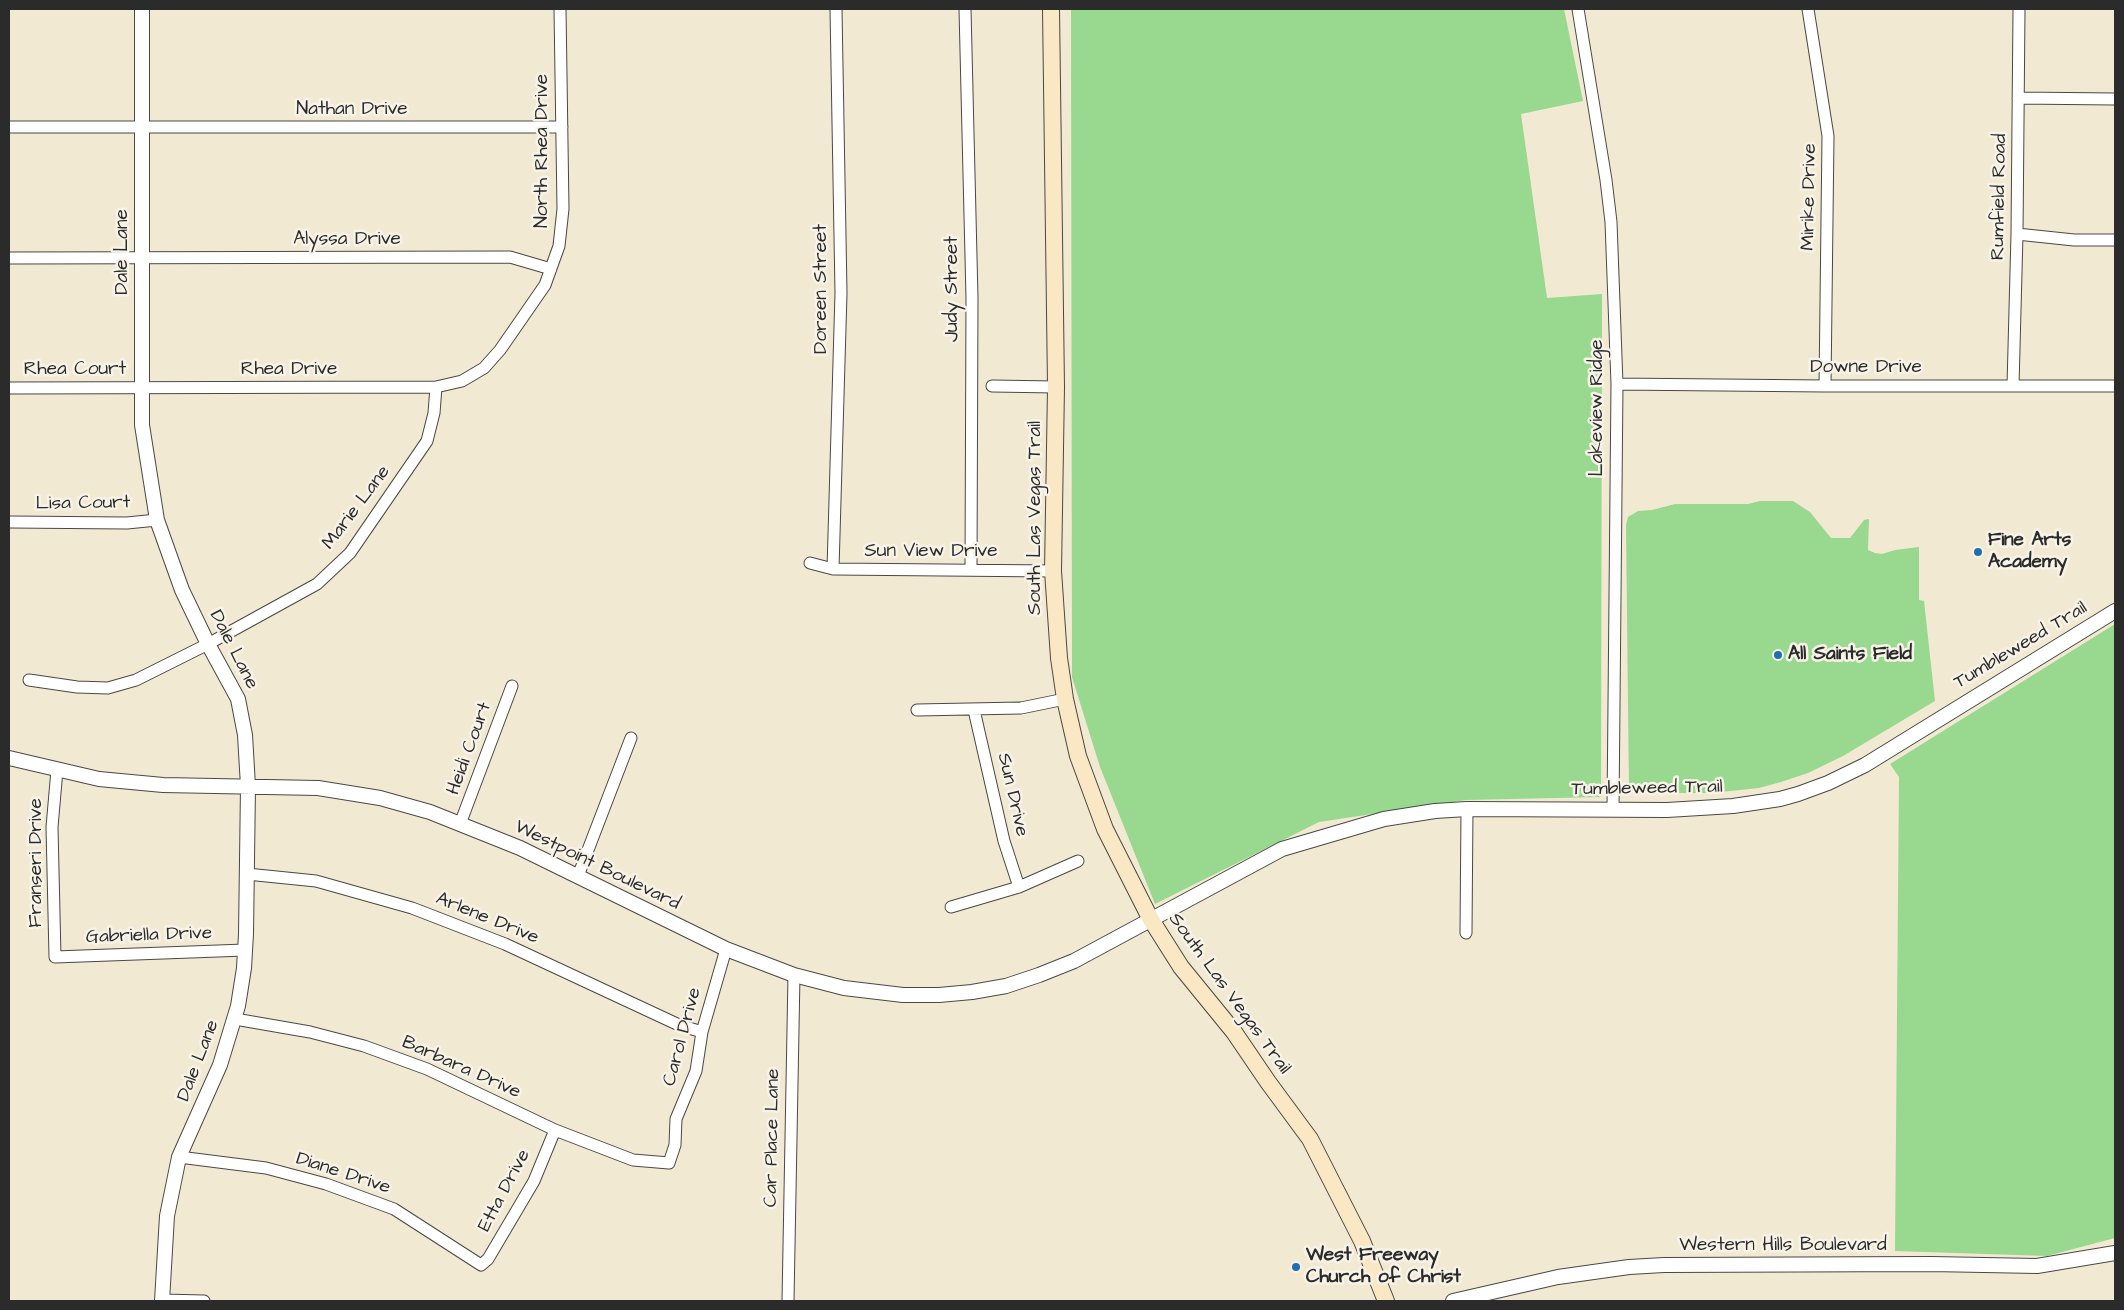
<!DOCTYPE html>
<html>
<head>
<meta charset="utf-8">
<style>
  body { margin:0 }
  #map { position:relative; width:2124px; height:1310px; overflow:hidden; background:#f2e9d3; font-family:"Architects Daughter",sans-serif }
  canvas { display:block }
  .frame { position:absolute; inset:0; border:10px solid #2b2b2b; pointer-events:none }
</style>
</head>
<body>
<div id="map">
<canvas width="2124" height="1310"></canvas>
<div class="frame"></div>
</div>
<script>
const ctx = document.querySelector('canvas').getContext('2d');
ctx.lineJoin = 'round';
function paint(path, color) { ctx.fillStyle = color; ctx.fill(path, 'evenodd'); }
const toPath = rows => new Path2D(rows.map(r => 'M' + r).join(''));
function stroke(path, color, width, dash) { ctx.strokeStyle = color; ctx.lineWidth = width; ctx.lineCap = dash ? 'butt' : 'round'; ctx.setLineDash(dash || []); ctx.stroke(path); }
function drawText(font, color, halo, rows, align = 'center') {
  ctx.font = font + ' "Architects Daughter",sans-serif'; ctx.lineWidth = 5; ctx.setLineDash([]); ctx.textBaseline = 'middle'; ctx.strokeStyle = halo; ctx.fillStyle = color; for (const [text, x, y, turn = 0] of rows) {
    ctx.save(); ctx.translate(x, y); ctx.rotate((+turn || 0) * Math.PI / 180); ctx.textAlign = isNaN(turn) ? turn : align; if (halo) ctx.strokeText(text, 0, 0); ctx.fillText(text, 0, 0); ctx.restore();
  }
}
const green = toPath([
  [1071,9,1564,9,1583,101,1521,114,1547,298,1602,294,1601,797,1466,800,1319,822,1155,904,1100,767,1072,677],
  [1760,501,1793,501,1810,512,1831,538,1850,538,1864,520,1869,519,1868,550,1875,553,1882,554,1895,550,1919,547,1919,600,1924,601,1935,701,1843,756,1808,773,1781,782,1759,788,1711,793,1629,793,1626,525,1628,517,1638,511,1652,510,1675,504,1748,504],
  [2115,624,2115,1238,2047,1256,1895,1251,1899,777,1890,764]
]);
const minor = toPath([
  [965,9,972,298,971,569],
  [1578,9,1606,180,1611,222,1617,384,1613,809],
  [1808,9,1828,136,1825,386],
  [2018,98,2115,99],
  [9,127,562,127],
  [2017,234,2074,240,2115,240],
  [9,258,510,257,551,269],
  [1617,384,1825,386,2115,386],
  [992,386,1056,387],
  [2013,386,2017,234,2019,9],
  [9,388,436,387,462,381,484,368,500,350,545,285,559,246,563,209,560,9],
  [10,522,127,523,157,520],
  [810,563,833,569,1053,571],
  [833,569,841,293,836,9],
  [29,680,77,687,108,688,136,680,208,644,317,584,350,553,427,441,434,413,436,387],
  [917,710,1021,708,1065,699],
  [974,710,1004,841,1019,887],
  [57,770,52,827,55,957,245,950],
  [460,824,512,686],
  [247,874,316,881,412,908,505,944,679,1025,702,1032],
  [578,876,631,738],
  [951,907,1019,887,1078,861],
  [1466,933,1467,809],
  [235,1019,310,1032,364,1046,427,1069,555,1130,633,1160,669,1163,675,1145,676,1119,696,1071,702,1032,726,949],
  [179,1157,266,1168,326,1184,394,1209,481,1265,488,1259,534,1181,555,1130],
  [162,1300,204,1301],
  [788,1301,794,975]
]);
const tertiary = toPath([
  [142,9,142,425,157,520,182,590,208,644,238,699,245,735,248,786,246,934,244,968,238,1006,220,1065,179,1157,167,1216,162,1301],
  [9,758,99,779,163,785,318,788,380,798,430,812,520,848,726,949,794,975,844,988,903,995,939,995,972,992,1006,986,1039,975,1074,961,1282,849,1384,819,1435,811,1467,809,1667,810,1733,806,1780,799,1798,794,1828,783,1865,765,2115,611],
  [1453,1301,1558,1277,1629,1267,1664,1265,1931,1264,2037,1266,2115,1253]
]);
const secondary = toPath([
  [1051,9,1056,387,1053,571,1059,658,1065,699,1078,756,1105,829,1150,918,1181,967,1234,1032,1268,1082,1310,1139,1362,1241,1386,1301]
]);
const markers = [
  [1978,552,5,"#1f6fb2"],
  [1778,655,5,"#1f6fb2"],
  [1296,1267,5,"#1f6fb2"]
];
const streetNames = [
  ["Nathan Drive",352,110],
  ["North Rhea Drive",543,151,-90],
  ["Mirike Drive",1810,197,-89],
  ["Rumfield Road",2000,197,-89],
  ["Alyssa Drive",347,240],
  ["Dale Lane",123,252,-90],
  ["Doreen Street",822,289,-90],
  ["Judy Street",953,289,-90],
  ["Downe Drive",1866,368],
  ["Rhea Court",75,370],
  ["Rhea Drive",289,370],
  ["Lakeview Ridge",1598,408,-90],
  ["Lisa Court",83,504,-1],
  ["Marie Lane",357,508,-53],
  ["South Las Vegas Trail",1036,518,-90],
  ["Sun View Drive",931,552],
  ["Tumbleweed Trail",2021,646,-31],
  ["Dale Lane",233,650,63],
  ["Heidi Court",470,749,-70],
  ["Tumbleweed Trail",1647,789,-1],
  ["Sun Drive",1012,795,77],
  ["Franseri Drive",37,863,-90],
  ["Westpoint Boulevard",597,866,26],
  ["Arlene Drive",487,919,22],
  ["Gabriella Drive",149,936,-2],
  ["South Las Vegas Trail",1229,994,54],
  ["Carol Drive",683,1037,-75],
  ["Dale Lane",199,1061,-69],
  ["Barbara Drive",461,1068,24],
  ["Car Place Lane",773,1138,-89],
  ["Diane Drive",343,1174,18],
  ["Etta Drive",505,1191,-62],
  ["Western Hills Boulevard",1783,1246]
];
const poiNames = [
  ["Fine Arts",1988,541],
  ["Academy",1988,563],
  ["All Saints Field",1788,655],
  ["West Freeway",1306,1256],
  ["Church of Christ",1306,1278]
];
paint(green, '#98d88f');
stroke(minor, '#494844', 13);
stroke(tertiary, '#494844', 16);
stroke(secondary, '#494844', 18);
stroke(minor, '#fff', 11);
stroke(tertiary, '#fff', 14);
stroke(secondary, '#fae7c3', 16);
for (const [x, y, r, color] of markers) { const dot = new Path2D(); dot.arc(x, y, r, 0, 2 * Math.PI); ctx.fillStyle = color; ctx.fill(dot); stroke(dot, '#f7f3e8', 2); }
drawText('19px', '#2b2b2b', '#f7f3e8', streetNames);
drawText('bold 19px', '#2b2b2b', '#f7f3e8', poiNames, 'left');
</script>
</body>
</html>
